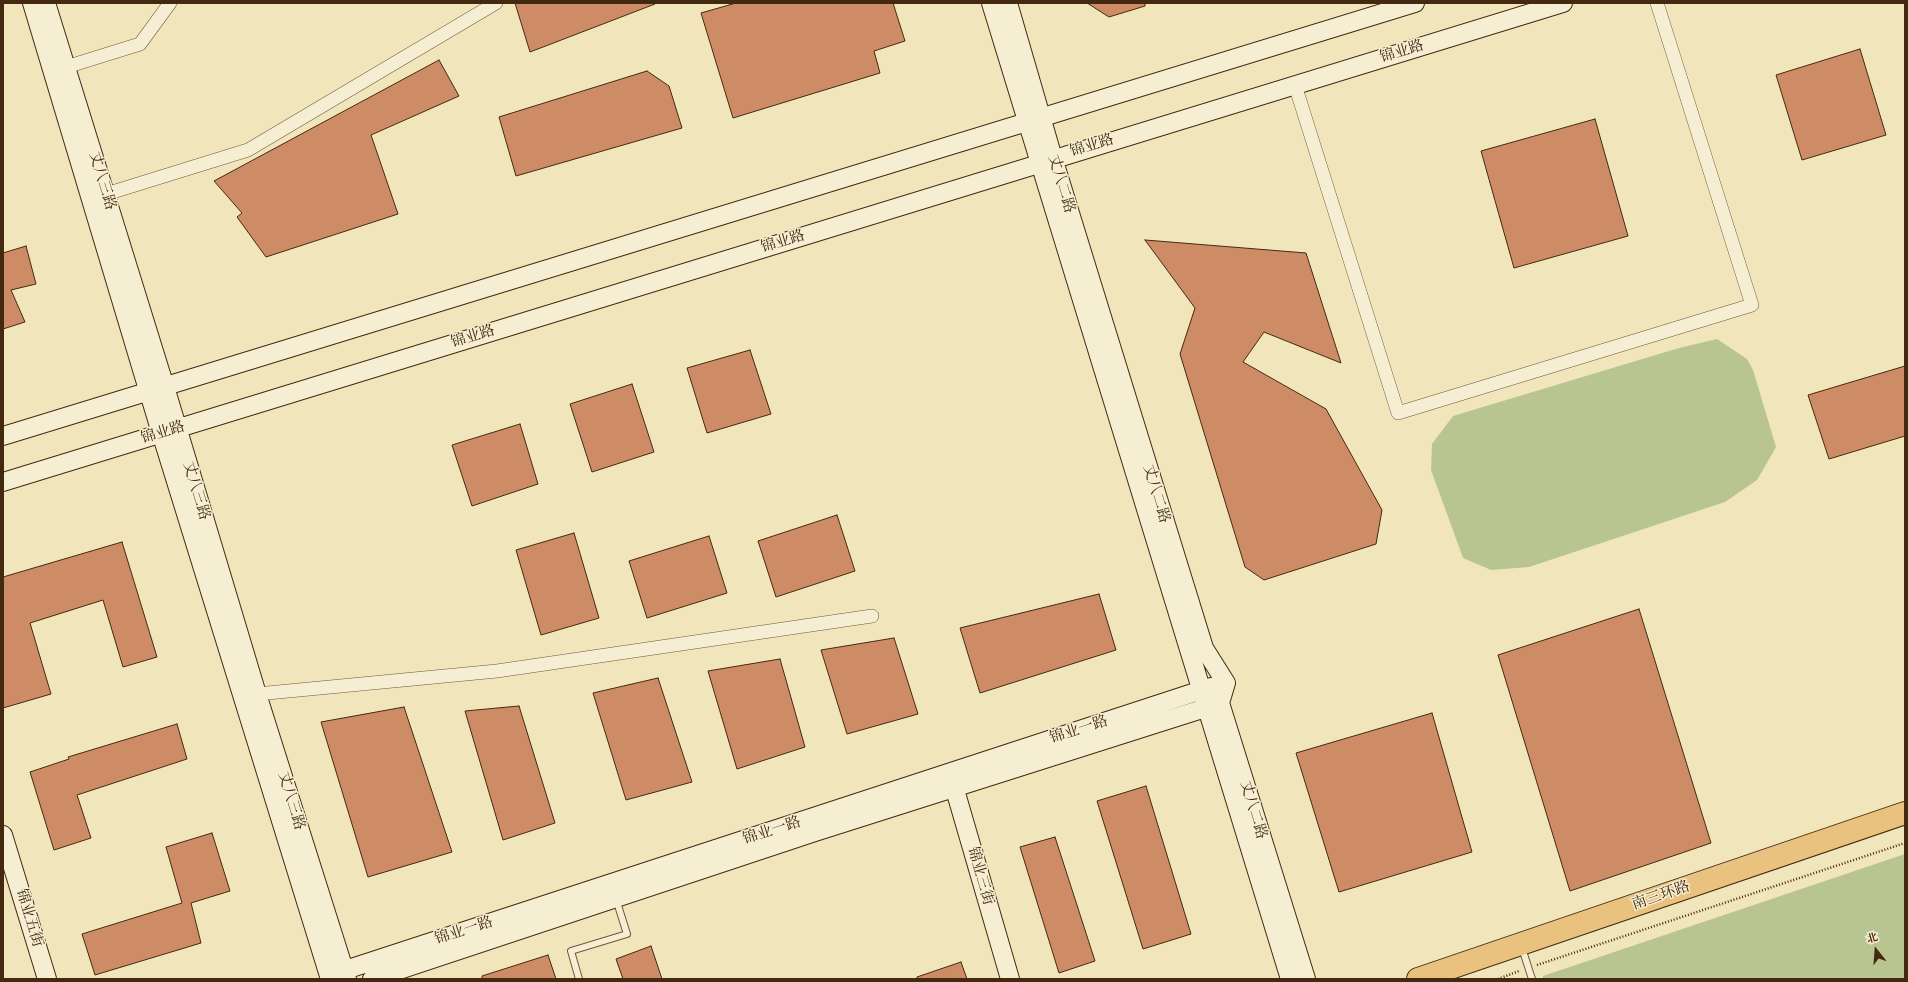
<!DOCTYPE html>
<html>
<head>
<meta charset="utf-8">
<style>
  body { margin:0 }
  #map { position:relative; width:1908px; height:982px; overflow:hidden; background:#f1e5bb; font-family:"IM FELL French Canon","Noto Serif SC",serif }
  canvas { display:block }
  .frame { position:absolute; inset:0; border:4px solid #432910; pointer-events:none }
  .north { position:absolute; left:1856px; top:930px; width:40px; height:40px; -webkit-text-stroke:3px #f6eed3; paint-order:stroke; rotate:343deg; font-size:11px; font-weight:700; line-height:16px; text-align:center; color:#432910 }
  .north::after { content:''; display:block; margin:auto; width:14px; height:18px; background:#432910; clip-path:polygon(50% 0,100% 100%,50% 72%,0 100%) }
</style>
</head>
<body>
<div id="map">
<canvas width="1908" height="982"></canvas>
<div class="frame"></div>
<div class="north">北</div>
</div>
<script>
const ctx = document.querySelector('canvas').getContext('2d');
ctx.lineJoin = 'round';
function paint(path, color) { ctx.fillStyle = color; ctx.fill(path, 'evenodd'); }
const toPath = rows => new Path2D(rows.map(r => 'M' + r).join(''));
function stroke(path, color, width, dash) { ctx.strokeStyle = color; ctx.lineWidth = width; ctx.lineCap = dash ? 'butt' : 'round'; ctx.setLineDash(dash || []); ctx.stroke(path); }
function drawText(font, color, halo, rows, align = 'center') {
  ctx.font = font + ' "IM FELL French Canon","Noto Serif SC",serif'; ctx.lineWidth = 3; ctx.setLineDash([]); ctx.textBaseline = 'middle'; ctx.strokeStyle = halo; ctx.fillStyle = color; for (const [text, x, y, turn = 0] of rows) {
    ctx.save(); ctx.translate(x, y); ctx.rotate((+turn || 0) * Math.PI / 180); ctx.textAlign = isNaN(turn) ? turn : align; if (halo) ctx.strokeText(text, 0, 0); ctx.fillText(text, 0, 0); ctx.restore();
  }
}
const green = toPath([
  [1717,339,1747,359,1753,370,1776,447,1757,480,1725,502,1529,567,1491,570,1463,558,1431,470,1432,444,1453,416,1679,348],
  [1905,854,1905,979,1543,979,1543,976]
]);
const building = toPath([
  [515,3,654,3,655,4,530,52,515,3],
  [736,3,893,3,905,41,874,51,880,73,733,118,701,13,736,3],
  [1087,3,1145,3,1145,6,1109,17,1087,3],
  [1860,49,1886,135,1802,160,1776,75,1860,49],
  [439,60,459,96,371,135,398,214,266,257,237,217,242,213,214,181,439,60],
  [647,71,669,86,682,128,516,176,499,117,647,71],
  [1595,119,1628,236,1514,268,1481,151,1595,119],
  [1145,240,1306,253,1341,363,1264,332,1243,362,1326,409,1382,510,1376,544,1264,580,1245,567,1180,354,1195,308,1145,240],
  [26,246,36,284,11,290,25,322,3,329,3,253,26,246],
  [750,350,771,414,707,433,687,368,750,350],
  [1905,366,1905,436,1829,459,1808,395,1905,366],
  [632,384,654,452,592,472,570,404,632,384],
  [520,424,538,484,472,506,452,445,520,424],
  [837,515,855,571,776,597,758,541,837,515],
  [574,533,599,618,541,635,516,550,574,533],
  [709,536,727,593,647,618,629,561,709,536],
  [122,542,157,657,123,667,103,600,30,623,51,694,3,708,3,577,122,542],
  [1099,594,1116,650,980,693,960,628,1099,594],
  [1639,609,1711,843,1570,891,1498,655,1639,609],
  [894,638,918,714,847,734,821,650,894,638],
  [780,659,805,747,737,769,708,671,780,659],
  [658,678,692,782,626,800,593,693,658,678],
  [519,706,555,823,503,840,465,711,519,706],
  [404,707,452,852,368,877,321,722,404,707],
  [1432,713,1472,852,1339,892,1296,753,1432,713],
  [177,724,187,759,77,795,91,838,54,850,30,772,69,759,68,757,177,724],
  [1146,786,1191,934,1143,949,1097,801,1146,786],
  [212,833,230,891,191,903,201,943,95,975,82,934,182,903,166,847,212,833],
  [1055,837,1095,961,1059,973,1020,847,1055,837],
  [651,946,662,979,623,979,616,959,651,946],
  [548,955,556,979,482,979,482,976,548,955],
  [961,962,967,979,917,979,917,977,961,962]
]);
const path = toPath([
  [1537,965,1905,843],
  [1498,979,1519,971]
]);
const lane = toPath([
  [1522,948,1532,979],
  [579,979,571,951,627,934,616,899]
]);
const street = toPath([
  [66,67,140,44,170,3],
  [1295,85,1398,413,1752,305,1657,3],
  [106,194,248,150,496,3],
  [257,694,497,671,872,616]
]);
const secondary = toPath([
  [32,3,161,433,330,979],
  [46,3,165,387,257,694,347,979],
  [991,3,1290,979],
  [1008,3,1053,158,1204,648,1226,683,1220,703,1306,979],
  [3,436,1415,3],
  [3,482,1563,3],
  [951,776,1010,979],
  [3,835,47,979],
  [333,974,1211,687],
  [372,979,815,832,1218,704]
]);
const highway = toPath([
  [1418,979,1905,813]
]);
const streetNames = [
  ["锦业路",1402,52,-17],
  ["锦业路",1092,146,-17],
  ["丈八三路",102,181,73],
  ["丈八二路",1061,184,73],
  ["锦业路",783,242,-17],
  ["锦业路",473,337,-17],
  ["锦业路",163,433,-17],
  ["丈八三路",196,491,73],
  ["丈八二路",1156,494,73],
  ["锦业一路",1079,730,-18],
  ["丈八三路",291,801,73],
  ["丈八二路",1253,810,73],
  ["锦业一路",772,831,-18],
  ["锦业三街",980,876,74],
  ["南三环路",1661,896,-19],
  ["锦业五街",29,918,73],
  ["锦业一路",464,931,-18]
];
paint(green, '#b9c591');
paint(building, '#ce8c66');
stroke(building, '#432910', 1);
stroke(lane, '#6e583b', 8);
stroke(street, '#6e583b', 14);
stroke(secondary, '#432910', 20);
stroke(highway, '#432910', 24);
stroke(path, '#432910', 2.5, [1, 2]);
stroke(lane, '#f6eed3', 6);
stroke(street, '#f6eed3', 13);
stroke(secondary, '#f6eed3', 18);
stroke(highway, '#e8c27e', 22);
drawText('15px', '#432910', '#f6eed3', streetNames);
</script>
</body>
</html>
